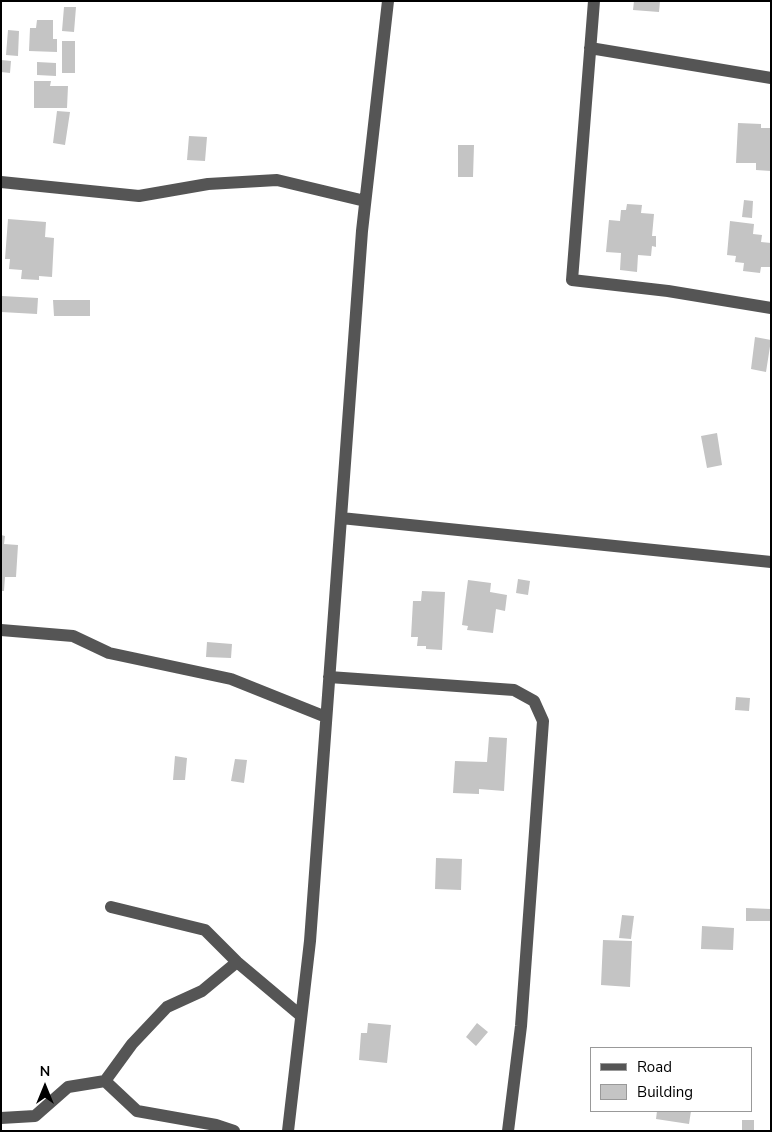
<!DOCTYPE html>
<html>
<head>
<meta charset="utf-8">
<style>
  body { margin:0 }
  #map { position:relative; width:772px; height:1132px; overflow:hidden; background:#fff; font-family:"Nunito Sans",sans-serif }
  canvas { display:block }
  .frame { position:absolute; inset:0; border:2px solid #000; pointer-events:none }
  .legend { position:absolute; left:590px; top:1047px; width:162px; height:65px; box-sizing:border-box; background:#fff; border:1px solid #999; margin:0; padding:6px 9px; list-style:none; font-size:15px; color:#000 }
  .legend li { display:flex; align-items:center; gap:10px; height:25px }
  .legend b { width:25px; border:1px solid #999 }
  .north { position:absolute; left:20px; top:1062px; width:50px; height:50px; -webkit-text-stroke:4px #fff; paint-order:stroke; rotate:0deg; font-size:14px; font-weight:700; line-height:20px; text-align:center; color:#000 }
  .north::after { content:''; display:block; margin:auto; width:18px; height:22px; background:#000; clip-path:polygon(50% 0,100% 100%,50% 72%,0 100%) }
</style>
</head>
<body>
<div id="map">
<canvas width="772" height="1132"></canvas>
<div class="frame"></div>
<ul class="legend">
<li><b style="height:6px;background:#555"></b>Road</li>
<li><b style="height:14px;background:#c4c4c4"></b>Building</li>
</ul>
<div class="north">N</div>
</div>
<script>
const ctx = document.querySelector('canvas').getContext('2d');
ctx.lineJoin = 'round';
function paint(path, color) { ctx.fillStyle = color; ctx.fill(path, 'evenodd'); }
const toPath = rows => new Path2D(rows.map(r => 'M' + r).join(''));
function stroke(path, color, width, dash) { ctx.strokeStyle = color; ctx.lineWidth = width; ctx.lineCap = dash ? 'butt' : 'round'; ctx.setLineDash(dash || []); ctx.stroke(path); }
const building = toPath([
  [634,1,660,1,659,12,633,10],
  [64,7,76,7,74,32,62,31],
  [37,20,53,20,53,39,57,39,57,52,29,51,30,28,36,28],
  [8,30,19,31,18,56,6,55],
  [62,41,75,41,75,73,62,73],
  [1,60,11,61,10,73,1,72],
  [37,62,56,63,56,76,37,75],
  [34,81,51,81,50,86,68,86,67,108,34,108],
  [57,111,70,112,65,145,53,143],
  [738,123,761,124,761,128,771,128,771,171,756,170,756,163,736,163],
  [189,136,207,137,205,161,187,160],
  [458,145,474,145,473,177,458,177],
  [744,200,753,201,752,218,742,217],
  [627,204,642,205,641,213,654,214,652,236,656,236,656,247,652,246,651,256,638,255,637,272,620,270,621,253,606,252,609,220,620,221,621,210,626,210],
  [8,219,46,222,45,237,54,238,52,277,39,276,39,280,21,279,22,270,9,269,10,259,5,259],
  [730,221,754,224,753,234,762,235,761,242,771,243,770,267,761,267,760,273,743,271,744,263,735,262,736,256,727,255],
  [2,296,38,298,37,314,1,312],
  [53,300,90,300,90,316,54,316],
  [755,337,771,340,766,372,751,369],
  [717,433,722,465,707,468,701,436],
  [1,535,5,536,4,544,18,545,16,577,5,577,4,591,1,591],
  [518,579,530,581,528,595,516,593],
  [468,580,491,583,490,592,507,595,505,611,496,609,493,633,467,630,468,626,462,625],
  [422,591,445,592,442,650,426,649,426,646,417,646,418,637,411,637,413,601,421,601],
  [207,642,232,644,231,658,206,657],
  [736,697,750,698,749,711,735,710],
  [489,737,507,738,504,791,479,789,479,794,453,793,455,761,487,762],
  [175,756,187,758,185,780,173,780],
  [235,759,247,760,244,783,231,781],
  [436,858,462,859,461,890,435,889],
  [746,908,771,909,771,921,746,921],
  [622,915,634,916,631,939,619,938],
  [702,926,734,928,733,950,701,949],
  [603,940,632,941,630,987,601,985],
  [368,1023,391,1025,387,1063,359,1060,361,1033,367,1033],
  [477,1023,488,1032,476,1046,466,1037],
  [657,1111,691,1111,689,1124,656,1119],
  [742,1120,754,1120,754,1131,742,1131]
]);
const minor = toPath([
  [594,1,572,280,668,291,771,308],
  [590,48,771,78],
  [1,182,139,196,208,184,277,180,365,201],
  [341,518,771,562],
  [1,630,73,636,109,653,231,679,326,717],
  [329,677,514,690,534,701,543,721,521,1026,508,1131],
  [111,907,205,930,237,962,300,1015],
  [105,1081,137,1111,216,1125,234,1131],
  [1,1118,35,1116,68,1087,105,1081,132,1044,167,1007,202,991,237,962],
  [288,1131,310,941,362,231,388,1]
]);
paint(building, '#c4c4c4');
stroke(minor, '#555', 12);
</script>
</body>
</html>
